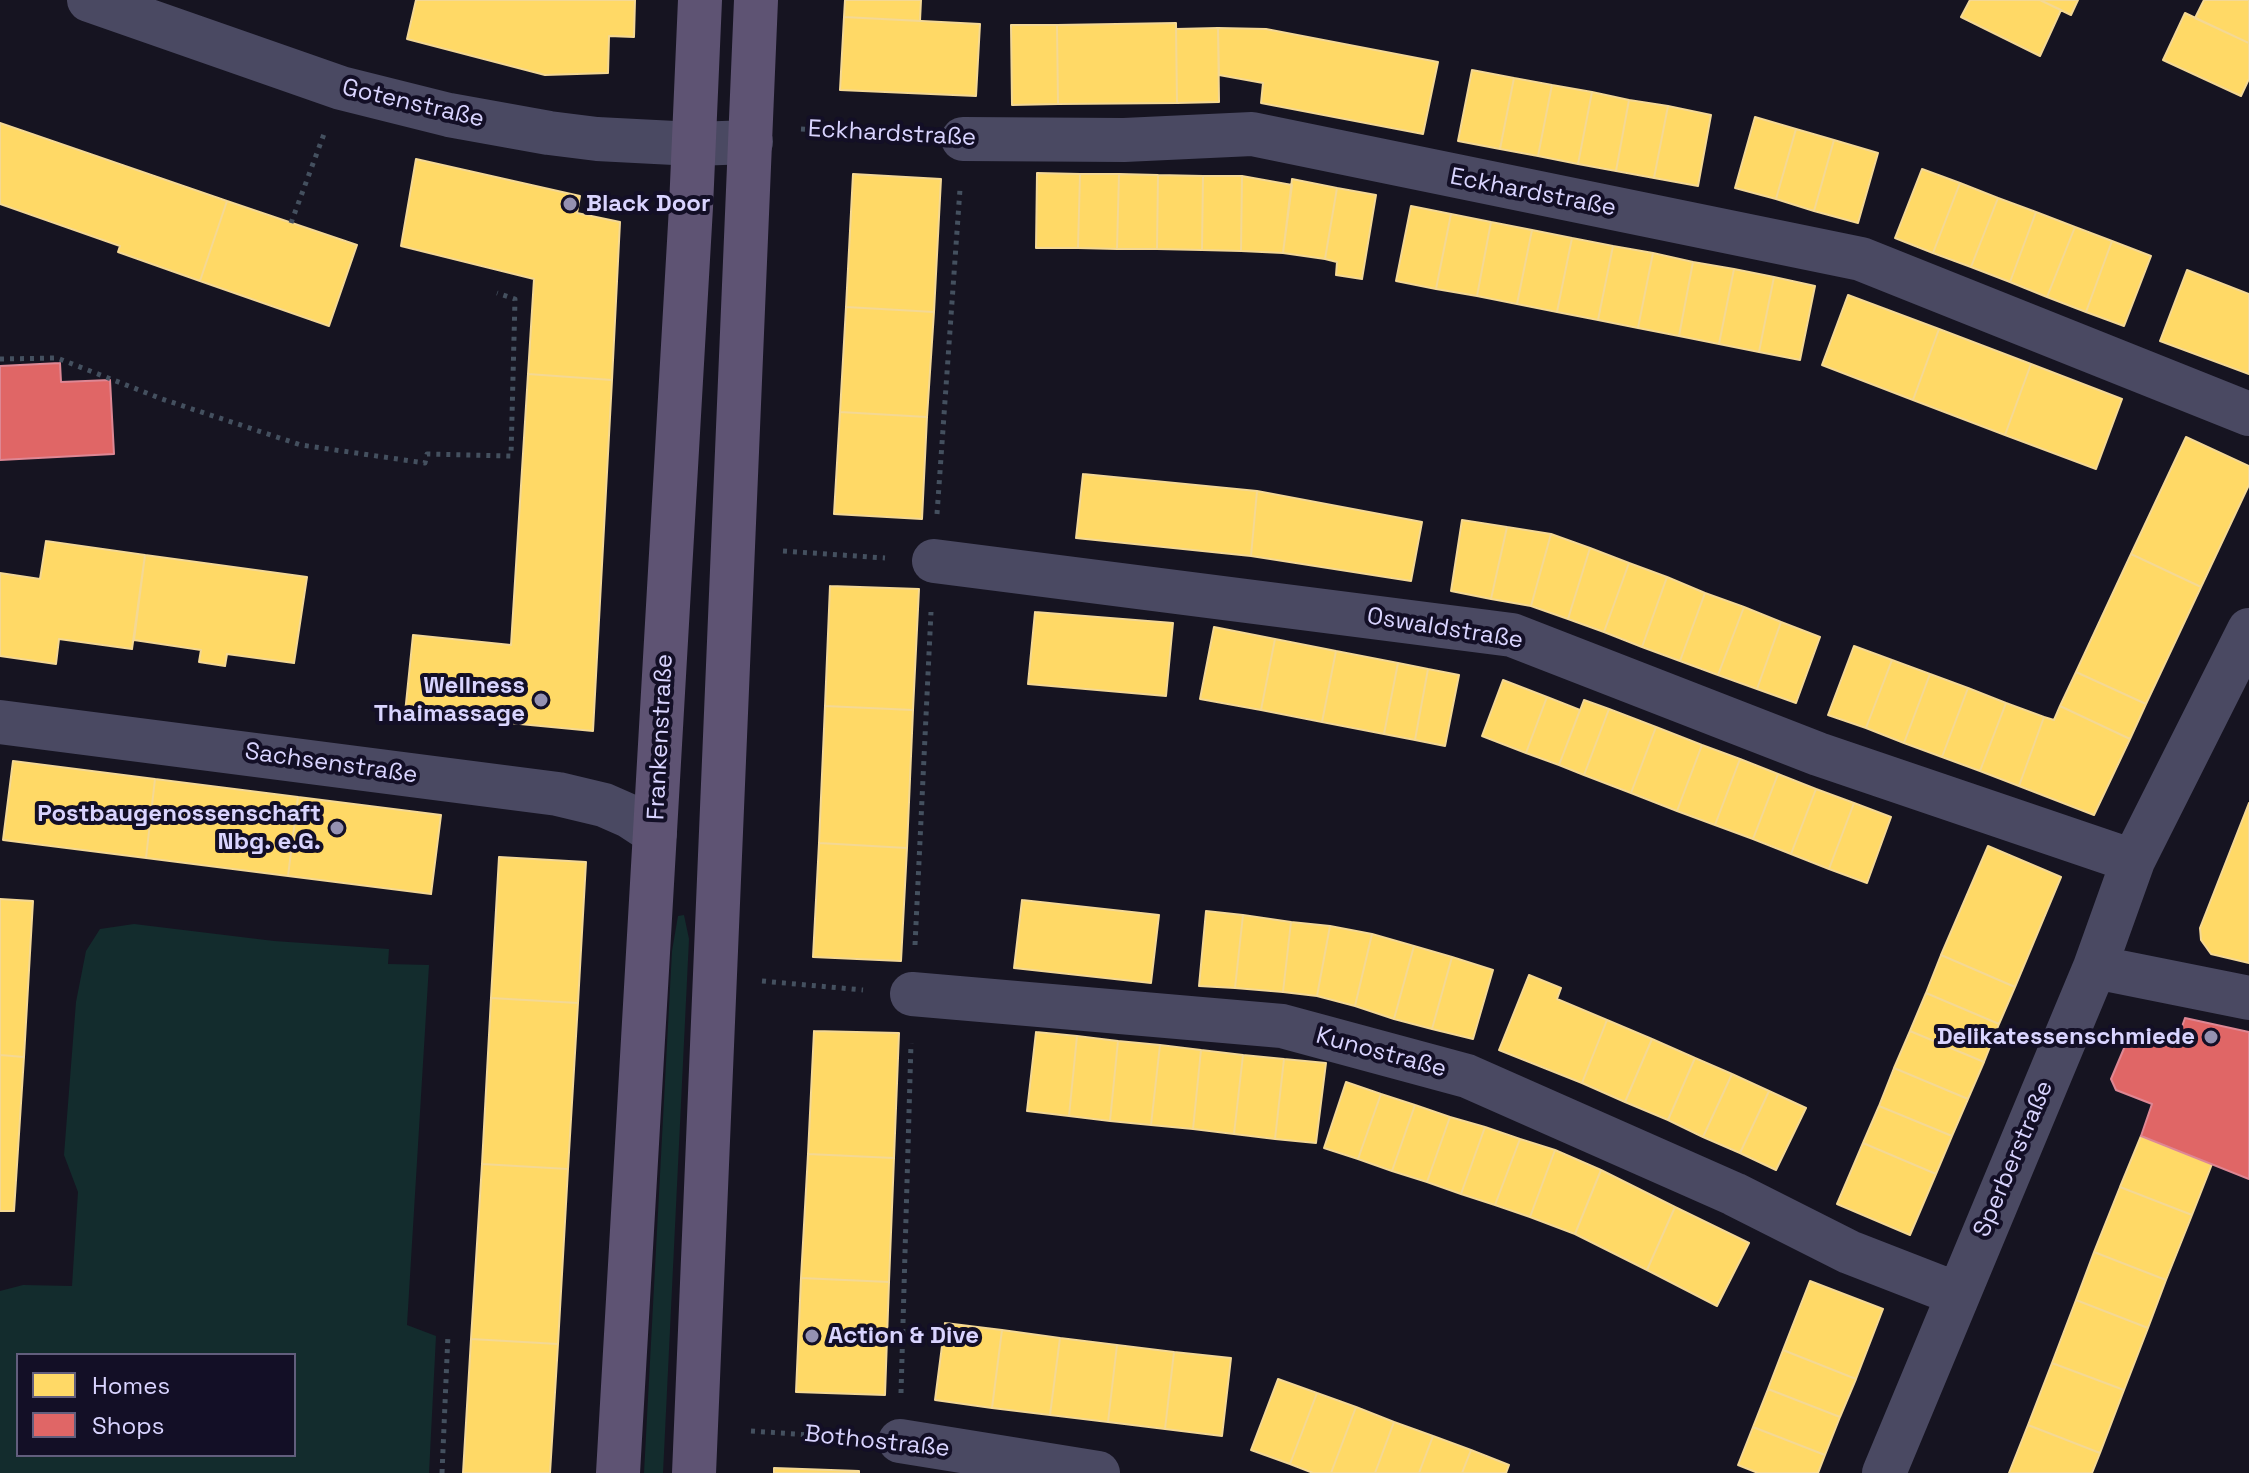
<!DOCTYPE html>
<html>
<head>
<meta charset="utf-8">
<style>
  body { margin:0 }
  #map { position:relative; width:2249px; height:1473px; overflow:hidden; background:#161421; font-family:"Space Grotesk",sans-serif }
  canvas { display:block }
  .legend { position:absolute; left:16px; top:1353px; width:280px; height:104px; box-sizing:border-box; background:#130f26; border:2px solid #625e7d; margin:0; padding:10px 14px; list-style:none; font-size:24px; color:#d9d4ff }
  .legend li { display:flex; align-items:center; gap:16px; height:40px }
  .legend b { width:40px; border:2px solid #625e7d }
</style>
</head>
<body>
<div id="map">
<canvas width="2249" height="1473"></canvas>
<ul class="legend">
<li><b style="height:22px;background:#ffd966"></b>Homes</li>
<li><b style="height:22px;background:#e06666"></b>Shops</li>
</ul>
</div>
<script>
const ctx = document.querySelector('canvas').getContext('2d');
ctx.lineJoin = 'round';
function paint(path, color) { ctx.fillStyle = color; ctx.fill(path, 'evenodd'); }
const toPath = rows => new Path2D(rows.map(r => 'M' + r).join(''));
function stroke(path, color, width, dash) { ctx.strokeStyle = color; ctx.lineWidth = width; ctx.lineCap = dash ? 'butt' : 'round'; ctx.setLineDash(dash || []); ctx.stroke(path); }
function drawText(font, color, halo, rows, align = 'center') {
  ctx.font = font + ' "Space Grotesk",sans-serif'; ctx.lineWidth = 8; ctx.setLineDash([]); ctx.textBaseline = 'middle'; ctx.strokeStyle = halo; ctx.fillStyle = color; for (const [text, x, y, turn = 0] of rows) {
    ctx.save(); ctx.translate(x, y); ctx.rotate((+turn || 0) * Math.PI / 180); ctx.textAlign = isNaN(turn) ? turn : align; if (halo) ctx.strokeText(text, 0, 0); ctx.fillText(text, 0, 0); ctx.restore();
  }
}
const green = toPath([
  [684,915,689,939,663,1473,644,1473,672,951,678,916],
  [134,924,274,941,389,949,388,964,429,965,407,1325,436,1336,429,1473,0,1473,0,1291,23,1285,72,1286,78,1192,64,1155,76,1002,86,951,100,929],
  [294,1355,294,1455,18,1455,18,1355]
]);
const homes = toPath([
  [416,0,635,0,634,37,609,36,608,73,545,75,407,39,416,0],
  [845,0,921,0,920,21,844,17,845,0],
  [1970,0,2040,0,2061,10,2040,56,1961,17,1970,0],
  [2040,0,2078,0,2071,15,2040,0],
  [2204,0,2249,0,2249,43,2195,18,2204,0],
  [2185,13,2249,43,2249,79,2241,96,2163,60,2185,13],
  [844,17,980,24,976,96,840,90,844,17],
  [1176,23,1177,103,1058,104,1057,25,1176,23],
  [1011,25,1057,25,1058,104,1012,105,1011,25],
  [1218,28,1266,29,1438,62,1423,134,1261,103,1263,83,1219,75,1218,28],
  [1218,28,1219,102,1177,103,1176,29,1218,28],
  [1472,70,1514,78,1500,149,1458,141,1472,70],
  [1514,78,1552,85,1538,156,1500,149,1514,78],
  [1552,85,1592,92,1578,164,1538,156,1552,85],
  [1592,92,1629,100,1616,171,1578,164,1592,92],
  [1629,100,1668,106,1654,178,1616,171,1629,100],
  [1668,106,1711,115,1698,186,1654,178,1668,106],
  [1755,117,1796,129,1776,199,1735,188,1755,117],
  [0,123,227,201,200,281,118,252,120,246,0,204,0,123],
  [1796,129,1834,140,1814,211,1776,199,1796,129],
  [1834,140,1878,153,1858,223,1814,211,1834,140],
  [416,159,580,196,577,213,620,222,612,380,528,374,534,279,401,246,416,159],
  [1922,169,1960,183,1933,253,1895,238,1922,169],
  [1037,173,1080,174,1078,248,1036,248,1037,173],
  [853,174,941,179,934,312,846,307,853,174],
  [1080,174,1119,174,1117,249,1078,248,1080,174],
  [1119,174,1158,175,1157,249,1117,249,1119,174],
  [1158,175,1203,176,1202,250,1157,249,1158,175],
  [1203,176,1242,176,1241,251,1202,250,1203,176],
  [1242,176,1292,185,1283,253,1241,251,1242,176],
  [1292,179,1337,188,1325,259,1283,253,1292,179],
  [1960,183,1998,198,1971,267,1933,253,1960,183],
  [1337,188,1376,195,1362,279,1336,275,1337,262,1325,259,1337,188],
  [1998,198,2036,212,2010,282,1971,267,1998,198],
  [227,201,357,245,329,326,200,281,227,201],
  [1411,206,1451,214,1436,289,1396,281,1411,206],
  [2036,212,2075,227,2047,297,2010,282,2036,212],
  [1451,214,1491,222,1477,296,1436,289,1451,214],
  [1491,222,1532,230,1517,304,1477,296,1491,222],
  [2075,227,2112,241,2086,312,2047,297,2075,227],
  [1532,230,1572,238,1557,312,1517,304,1532,230],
  [1572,238,1613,246,1598,320,1557,312,1572,238],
  [2112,241,2151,256,2124,326,2086,312,2112,241],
  [1613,246,1653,253,1638,328,1598,320,1613,246],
  [1653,253,1693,262,1679,336,1638,328,1653,253],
  [1693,262,1734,269,1719,344,1679,336,1693,262],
  [1734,269,1774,277,1759,352,1719,344,1734,269],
  [2187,270,2249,294,2249,374,2160,341,2187,270],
  [1774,277,1815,286,1800,360,1759,352,1774,277],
  [1848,295,1939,329,1913,400,1822,365,1848,295],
  [846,307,934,312,927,417,840,412,846,307],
  [1939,329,2031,364,2005,435,1913,400,1939,329],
  [2031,364,2122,399,2096,469,2005,435,2031,364],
  [528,374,612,380,593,731,405,713,413,635,511,645,528,374],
  [840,412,927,417,922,519,834,514,840,412],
  [2186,437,2249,466,2249,485,2201,587,2131,554,2186,437],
  [1083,474,1257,491,1251,556,1076,538,1083,474],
  [1257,491,1422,522,1411,581,1251,556,1257,491],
  [1462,520,1507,527,1491,599,1451,591,1462,520],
  [1507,527,1551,534,1531,606,1491,599,1507,527],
  [1551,534,1590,548,1568,619,1531,606,1551,534],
  [46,541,145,555,132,649,59,639,56,664,0,656,0,573,40,579,46,541],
  [1590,548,1629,563,1604,632,1568,619,1590,548],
  [2131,554,2201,587,2146,704,2076,672,2131,554],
  [145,555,307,577,294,663,227,654,225,666,199,662,201,650,134,640,145,555],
  [1629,563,1667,577,1642,647,1604,632,1629,563],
  [1667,577,1705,593,1680,661,1642,647,1667,577],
  [830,586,919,589,913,710,825,706,830,586],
  [1705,593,1744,607,1718,675,1680,661,1705,593],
  [1744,607,1781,622,1757,689,1718,675,1744,607],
  [1035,612,1173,623,1166,696,1028,684,1035,612],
  [1781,622,1820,637,1796,703,1757,689,1781,622],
  [1214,627,1275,639,1261,710,1200,699,1214,627],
  [1275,639,1336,651,1322,722,1261,710,1275,639],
  [1854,646,1892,660,1866,728,1828,715,1854,646],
  [1336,651,1398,663,1384,734,1322,722,1336,651],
  [1892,660,1930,674,1904,743,1866,728,1892,660],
  [1398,663,1428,669,1415,740,1384,734,1398,663],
  [1428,669,1459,675,1445,746,1415,740,1428,669],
  [2076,672,2146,704,2130,739,2060,706,2076,672],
  [1930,674,1968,688,1942,757,1904,743,1930,674],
  [1503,680,1547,697,1526,753,1482,736,1503,680],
  [1968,688,2006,703,1980,771,1942,757,1968,688],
  [1547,697,1580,710,1559,765,1526,753,1547,697],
  [1584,700,1609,709,1584,775,1559,765,1584,700],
  [2006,703,2044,717,2019,786,1980,771,2006,703],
  [825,706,913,710,907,848,819,843,825,706],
  [2060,706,2130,739,2094,815,2019,786,2044,717,2054,720,2060,706],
  [1609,709,1656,727,1631,793,1584,775,1609,709],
  [1656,727,1702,745,1677,811,1631,793,1656,727],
  [1702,745,1740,759,1715,825,1677,811,1702,745],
  [1740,759,1778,774,1753,839,1715,825,1740,759],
  [13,761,155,779,146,858,3,840,13,761],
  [1778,774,1816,789,1791,854,1753,839,1778,774],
  [155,779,298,797,288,876,146,858,155,779],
  [1816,789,1854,803,1829,869,1791,854,1816,789],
  [298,797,441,815,431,894,288,876,298,797],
  [1854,803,1891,817,1867,883,1829,869,1854,803],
  [2249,803,2249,963,2211,954,2201,940,2200,928,2249,803],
  [819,843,907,848,901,961,813,957,819,843],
  [1988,846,2061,877,2015,987,1941,955,1988,846],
  [499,857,586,862,578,1003,491,998,499,857],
  [0,899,33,901,24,1057,0,1055,0,899],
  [1022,900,1159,915,1151,983,1014,968,1022,900],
  [1206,911,1243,915,1235,988,1199,986,1206,911],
  [1243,915,1291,922,1283,992,1235,988,1243,915],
  [1291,922,1330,926,1317,996,1283,992,1291,922],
  [1330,926,1372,934,1355,1006,1317,996,1330,926],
  [1372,934,1414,946,1394,1019,1355,1006,1372,934],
  [1414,946,1452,957,1432,1029,1394,1019,1414,946],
  [1941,955,2015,987,1999,1024,1926,993,1941,955],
  [1452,957,1493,970,1473,1039,1432,1029,1452,957],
  [1529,975,1561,988,1557,999,1607,1020,1582,1083,1499,1050,1529,975],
  [1926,993,1999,1024,1984,1062,1910,1031,1926,993],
  [491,998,578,1003,568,1169,482,1164,491,998],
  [1607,1020,1652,1039,1625,1102,1582,1083,1607,1020],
  [814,1031,899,1033,894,1158,808,1154,814,1031],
  [1910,1031,1984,1062,1968,1099,1894,1068,1910,1031],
  [1036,1032,1077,1036,1069,1116,1027,1111,1036,1032],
  [1077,1036,1118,1041,1110,1121,1069,1116,1077,1036],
  [1652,1039,1695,1058,1668,1120,1625,1102,1652,1039],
  [1118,1041,1160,1045,1151,1125,1110,1121,1118,1041],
  [1160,1045,1201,1050,1193,1129,1151,1125,1160,1045],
  [1201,1050,1243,1055,1234,1134,1193,1129,1201,1050],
  [0,1055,24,1057,14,1211,0,1211,0,1055],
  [1243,1055,1284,1059,1275,1139,1234,1134,1243,1055],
  [1695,1058,1732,1074,1703,1137,1668,1120,1695,1058],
  [1284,1059,1326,1063,1316,1143,1275,1139,1284,1059],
  [1894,1068,1968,1099,1952,1136,1879,1106,1894,1068],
  [1732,1074,1769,1091,1740,1153,1703,1137,1732,1074],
  [1346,1082,1381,1094,1358,1159,1324,1148,1346,1082],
  [1769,1091,1806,1108,1776,1170,1740,1153,1769,1091],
  [1381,1094,1415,1105,1392,1171,1358,1159,1381,1094],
  [1415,1105,1450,1117,1427,1182,1392,1171,1415,1105],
  [1879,1106,1952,1136,1936,1174,1863,1143,1879,1106],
  [1450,1117,1485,1127,1461,1194,1427,1182,1450,1117],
  [1485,1127,1520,1139,1495,1205,1461,1194,1485,1127],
  [2141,1136,2212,1164,2192,1215,2120,1187,2141,1136],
  [1520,1139,1555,1150,1530,1217,1495,1205,1520,1139],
  [1863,1143,1936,1174,1910,1235,1837,1204,1863,1143],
  [1555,1150,1601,1170,1575,1234,1530,1217,1555,1150],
  [808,1154,894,1158,889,1282,801,1278,808,1154],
  [482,1164,568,1169,558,1344,471,1339,482,1164],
  [1601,1170,1675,1207,1647,1270,1575,1234,1601,1170],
  [2120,1187,2192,1215,2166,1280,2094,1252,2120,1187],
  [1675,1207,1749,1243,1717,1306,1647,1270,1675,1207],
  [2094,1252,2166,1280,2148,1328,2076,1300,2094,1252],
  [801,1278,889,1282,885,1395,796,1392,801,1278],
  [1810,1281,1883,1309,1856,1379,1783,1350,1810,1281],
  [2076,1300,2148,1328,2124,1390,2052,1363,2076,1300],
  [945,1323,1002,1330,992,1408,935,1400,945,1323],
  [1002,1330,1060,1338,1050,1415,992,1408,1002,1330],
  [1060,1338,1117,1345,1108,1422,1050,1415,1060,1338],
  [471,1339,558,1344,550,1473,463,1473,471,1339],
  [1117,1345,1174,1352,1165,1429,1108,1422,1117,1345],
  [1783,1350,1856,1379,1840,1417,1768,1389,1783,1350],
  [1174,1352,1231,1358,1222,1436,1165,1429,1174,1352],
  [2052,1363,2124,1390,2100,1453,2028,1425,2052,1363],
  [1278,1379,1317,1393,1290,1464,1251,1450,1278,1379],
  [1768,1389,1840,1417,1825,1455,1753,1427,1768,1389],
  [1317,1393,1356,1407,1331,1473,1313,1473,1290,1464,1317,1393],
  [1356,1407,1394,1422,1375,1473,1331,1473,1356,1407],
  [1394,1422,1433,1436,1419,1473,1375,1473,1394,1422],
  [2028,1425,2100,1453,2092,1473,2009,1473,2028,1425],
  [1753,1427,1825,1455,1818,1473,1758,1473,1738,1465,1753,1427],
  [1433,1436,1471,1450,1462,1473,1419,1473,1433,1436],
  [1471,1450,1509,1465,1506,1473,1462,1473,1471,1450],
  [774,1468,859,1471,859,1473,774,1473,774,1468]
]);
const shops = toPath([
  [60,363,61,382,110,380,114,454,0,460,0,366,60,363],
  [2185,1018,2249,1032,2249,1179,2141,1136,2152,1104,2116,1090,2111,1079,2125,1046,2136,1033,2148,1029,2178,1038,2185,1018]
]);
const path = toPath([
  [801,129,915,136],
  [291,223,324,134],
  [0,359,57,358,162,399,301,445,425,463,427,454,511,456,515,299,497,293],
  [937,514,960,189],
  [783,551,885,558],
  [915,945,931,612],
  [762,981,863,990],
  [901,1393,911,1043],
  [751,1431,854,1438],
  [442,1473,448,1334]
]);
const street = toPath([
  [89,0,341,88,449,115,549,133,597,139,694,144,751,142],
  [963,139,1124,140,1252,134,1861,259,2249,414],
  [934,561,1512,635,1818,754,2133,861],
  [0,722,558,794,604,805,629,816,655,833],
  [2095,967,2249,998],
  [912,994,1282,1026,1467,1076,1734,1194,1849,1252,1957,1294],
  [900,1441,1098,1473],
  [1884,1473,2095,967,2133,861,2249,630]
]);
const primary = toPath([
  [618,1473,691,207,700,0],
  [694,1473,756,0]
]);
const markers = [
  [570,204,8,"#9591b1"],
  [541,700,8,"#9591b1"],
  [337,828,8,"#9591b1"],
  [2211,1037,8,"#9591b1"],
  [812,1336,8,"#9591b1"]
];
const streetNames = [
  ["Gotenstraße",413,104,13],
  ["Eckhardstraße",892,134,3],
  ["Eckhardstraße",1533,193,11],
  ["Oswaldstraße",1445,629,9],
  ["Frankenstraße",661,737,-87],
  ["Sachsenstraße",331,764,8],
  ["Kunostraße",1381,1053,15],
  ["Sperberstraße",2014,1159,-67],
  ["Bothostraße",877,1442,6]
];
const poiNames = [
  ["Black Door",586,204,"left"],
  ["Wellness",525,686],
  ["Thaimassage",525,714],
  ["Postbaugenossenschaft",321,814],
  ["Nbg. e.G.",321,842],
  ["Delikatessenschmiede",2195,1037],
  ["Action & Dive",828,1336,"left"]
];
paint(green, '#132c2d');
paint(homes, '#ffd966');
stroke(homes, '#f4d894', 2);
paint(shops, '#e06666');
stroke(shops, '#de8794', 2);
stroke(path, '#44505f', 5, [4, 6]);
stroke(street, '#4a4962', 44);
stroke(primary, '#5e5373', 44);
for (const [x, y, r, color] of markers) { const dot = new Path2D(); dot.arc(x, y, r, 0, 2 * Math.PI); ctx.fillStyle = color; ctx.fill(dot); stroke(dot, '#130f26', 3); }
drawText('24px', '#d9d4ff', '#130f26', streetNames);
drawText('bold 24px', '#d9d4ff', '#130f26', poiNames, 'right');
</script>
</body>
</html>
